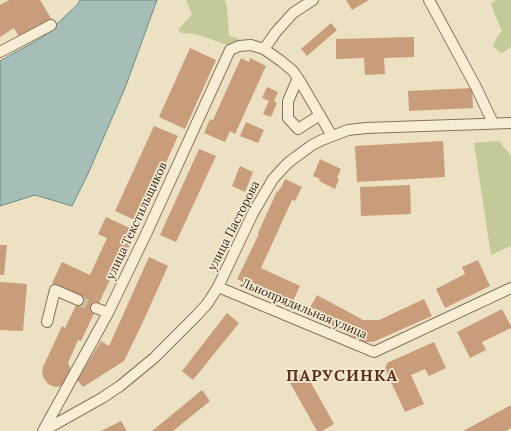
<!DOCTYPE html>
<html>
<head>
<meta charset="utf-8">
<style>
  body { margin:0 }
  canvas { display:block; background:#ece1c3 }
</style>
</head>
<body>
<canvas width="511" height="431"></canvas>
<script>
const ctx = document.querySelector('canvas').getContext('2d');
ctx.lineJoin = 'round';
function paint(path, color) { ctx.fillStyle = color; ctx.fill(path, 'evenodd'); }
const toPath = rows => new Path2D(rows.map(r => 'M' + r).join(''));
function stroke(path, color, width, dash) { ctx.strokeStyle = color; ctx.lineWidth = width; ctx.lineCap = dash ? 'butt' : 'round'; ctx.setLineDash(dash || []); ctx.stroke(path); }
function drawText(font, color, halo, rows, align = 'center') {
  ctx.font = font + ' Lora,serif'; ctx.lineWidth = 3.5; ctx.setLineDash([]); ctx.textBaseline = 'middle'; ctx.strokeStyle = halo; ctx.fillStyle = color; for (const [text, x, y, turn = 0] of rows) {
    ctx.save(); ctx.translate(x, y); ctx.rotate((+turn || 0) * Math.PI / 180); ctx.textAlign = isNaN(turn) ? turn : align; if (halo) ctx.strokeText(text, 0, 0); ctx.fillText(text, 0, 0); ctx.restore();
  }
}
const green = toPath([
  [186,0,225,0,227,8,229,36,237,38,239,40,241,44,236,47,227,45,205,37,195,34,182,33,178,30,192,14],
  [496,0,511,0,511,47,502,53,498,51,493,46,497,37,502,31,495,15,491,4],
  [499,141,511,156,511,246,491,255,474,143]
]);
const water = toPath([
  [80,0,157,0,125,88,87,176,72,206,35,195,0,206,0,61,43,37,78,4,80,0]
]);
const building = toPath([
  [9,0,40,0,52,20,20,39,14,28,0,37,0,5],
  [346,0,369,0,352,10],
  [331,23,337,30,307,56,301,49],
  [414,37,414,57,384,58,385,74,365,75,364,58,336,59,336,39],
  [190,48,216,60,185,129,159,117],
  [241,58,249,62,250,58,266,66,235,134,230,131,225,142,204,133,210,119,213,120],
  [267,87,278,92,274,101,277,103,271,117,263,114,269,101,262,98],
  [472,88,473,108,409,111,408,91],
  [246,122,264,130,258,143,240,136],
  [154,126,178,136,139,222,115,211],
  [443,141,445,177,357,182,355,146],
  [199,149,216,156,176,242,160,235],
  [320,159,341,169,337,178,339,179,335,189,319,181,320,179,313,176],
  [240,166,253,172,245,192,232,186],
  [285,179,302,187,295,201,292,200,261,268,300,286,291,305,237,279,259,234,258,233,277,191,278,192,280,188,281,188],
  [410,185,411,214,361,216,360,187],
  [106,217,136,231,127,251,124,250,81,341,78,340,68,363,70,367,71,371,66,384,61,386,57,387,52,386,48,384,45,380,43,376,42,371,43,367,62,326,65,328,80,297,52,283,62,262,90,275,107,238,98,234],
  [0,245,7,245,4,275,0,275],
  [149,257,168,266,142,324,124,361,83,387,77,380,101,341,109,346],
  [478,260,490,286,445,308,436,289,465,274,462,267],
  [0,282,27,284,23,331,0,330],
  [317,295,363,320,379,320,424,299,432,316,373,342,364,342,356,338,307,313],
  [502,309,511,326,511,328,482,342,486,350,470,358,457,332],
  [227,313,239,323,193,380,182,371],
  [434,342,446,368,429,376,425,369,411,375,424,404,405,412,385,369,387,363],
  [305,372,334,424,322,431,317,431,289,381],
  [202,390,210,401,173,431,152,431],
  [511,405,511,428,506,431,463,431],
  [121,421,127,431,101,431]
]);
const minorTunnel = toPath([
  [78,300,96,308]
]);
const minor = toPath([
  [429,0,476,87,493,123],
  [264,49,276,32,293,13,313,0],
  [0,52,51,25],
  [298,78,288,101,288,118,298,129,320,115],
  [218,287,374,352,511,288],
  [96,308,108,313],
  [47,322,55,290,78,300],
  [43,431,102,398,120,386,154,358,196,316,207,304,218,287,253,213,273,179,283,168,289,162,312,145,322,140,348,130,366,128,511,123],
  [43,431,108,313,147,232,230,50,239,46,251,45,264,49,281,61,293,71,301,83,332,136]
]);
const streetNames = [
  ["улица Текстильщиков",137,221,-65],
  ["улица Пасторова",234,226,-63],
  ["Льнопрядильная улица",304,309,23]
];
const districtNames = [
  ["ПАРУСИНКА",342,376]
];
paint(green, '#c3ca97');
paint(water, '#a5bfb8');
stroke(water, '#6c8d85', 1);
paint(building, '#c99c7a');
stroke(minorTunnel, '#c8bca2', 10, [10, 5]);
stroke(minor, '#86725a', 12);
stroke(minor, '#f8eed6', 10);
drawText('12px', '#362a1e', '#f4ebd2', streetNames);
ctx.letterSpacing = '1px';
drawText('bold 16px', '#612e1f', '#f4ebd2', districtNames);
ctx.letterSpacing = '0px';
</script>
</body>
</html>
